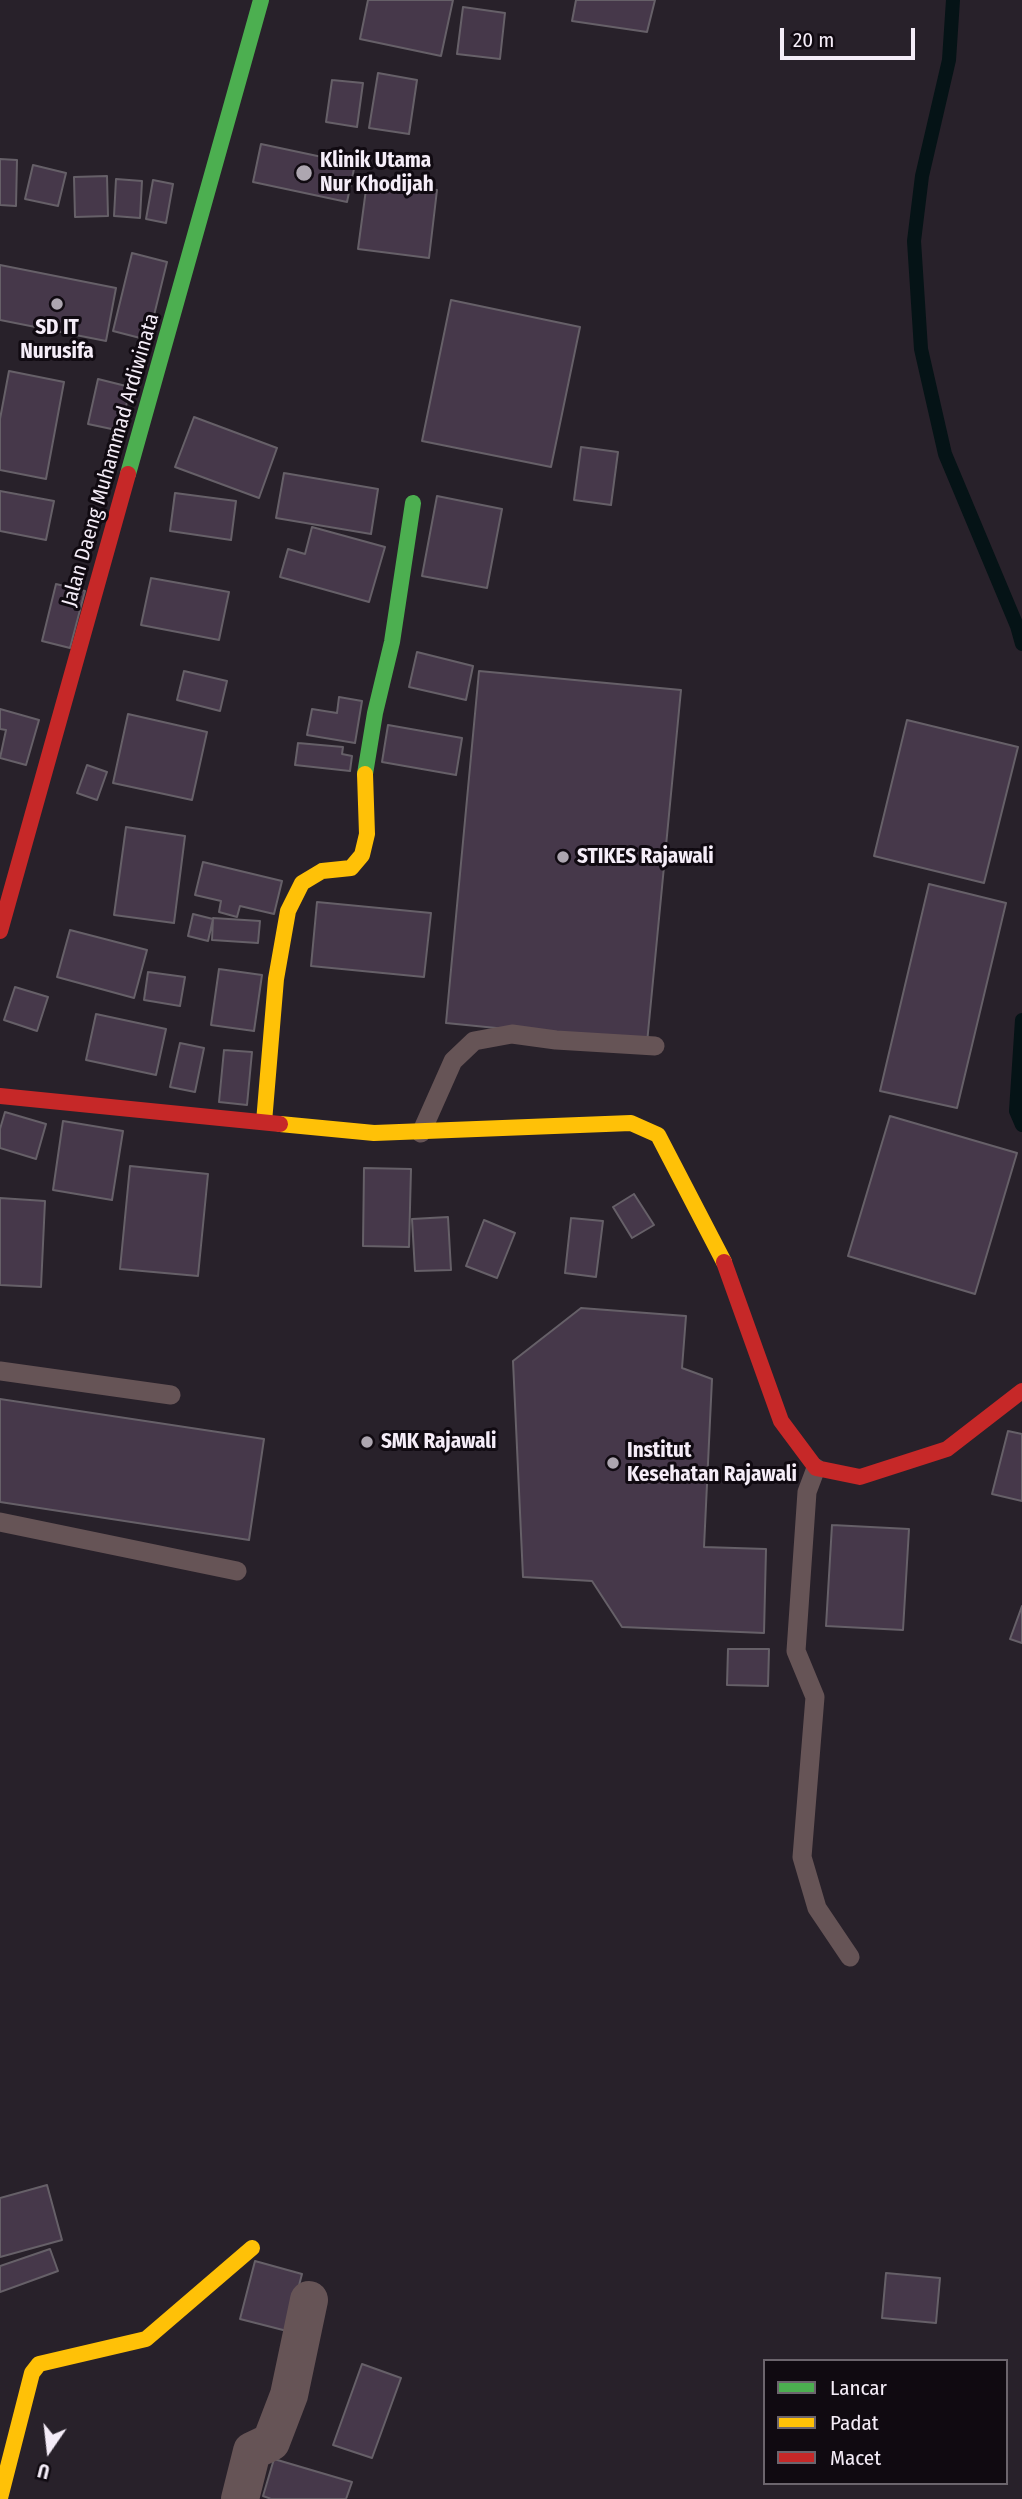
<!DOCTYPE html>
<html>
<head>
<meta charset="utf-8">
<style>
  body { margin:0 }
  #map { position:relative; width:1022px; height:2499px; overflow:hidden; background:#28212a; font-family:"Fira Sans Condensed",sans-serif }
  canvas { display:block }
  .legend { position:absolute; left:763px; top:2359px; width:245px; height:126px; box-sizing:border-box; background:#100a11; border:2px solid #6c656d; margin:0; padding:9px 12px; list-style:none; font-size:21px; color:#f5edf8 }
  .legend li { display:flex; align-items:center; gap:14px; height:35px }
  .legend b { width:35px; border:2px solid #6c656d }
  .north { position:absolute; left:14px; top:2415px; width:70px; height:70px; -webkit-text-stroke:5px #100a11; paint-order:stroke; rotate:194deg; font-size:19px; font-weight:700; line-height:28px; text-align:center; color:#f5edf8 }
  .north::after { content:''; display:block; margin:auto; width:24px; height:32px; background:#f5edf8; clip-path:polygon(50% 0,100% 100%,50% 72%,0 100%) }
  .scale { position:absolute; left:780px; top:28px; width:135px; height:32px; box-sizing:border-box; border:4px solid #f5edf8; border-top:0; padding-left:9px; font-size:21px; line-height:24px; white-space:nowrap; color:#f5edf8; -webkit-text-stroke:5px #100a11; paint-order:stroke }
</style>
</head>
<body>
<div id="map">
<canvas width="1022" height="2499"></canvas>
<ul class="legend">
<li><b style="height:9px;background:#4caf50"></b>Lancar</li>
<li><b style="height:9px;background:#ffc107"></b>Padat</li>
<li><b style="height:9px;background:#c62828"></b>Macet</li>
</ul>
<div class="north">U</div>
<div class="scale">20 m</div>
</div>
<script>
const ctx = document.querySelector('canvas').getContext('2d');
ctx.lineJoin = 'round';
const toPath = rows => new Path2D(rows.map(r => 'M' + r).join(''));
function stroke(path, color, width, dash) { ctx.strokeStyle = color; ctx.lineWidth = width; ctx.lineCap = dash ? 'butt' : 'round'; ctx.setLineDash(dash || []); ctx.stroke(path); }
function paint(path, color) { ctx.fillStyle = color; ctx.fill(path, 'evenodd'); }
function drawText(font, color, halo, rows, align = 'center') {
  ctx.font = font + ' "Fira Sans Condensed",sans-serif'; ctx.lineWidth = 6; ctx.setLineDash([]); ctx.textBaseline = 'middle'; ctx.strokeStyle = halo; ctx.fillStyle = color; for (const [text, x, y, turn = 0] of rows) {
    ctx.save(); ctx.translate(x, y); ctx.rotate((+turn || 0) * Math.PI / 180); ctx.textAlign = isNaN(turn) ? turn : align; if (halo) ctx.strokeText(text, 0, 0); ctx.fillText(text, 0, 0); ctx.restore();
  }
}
const stream = toPath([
  [953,0,949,60,922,176,914,241,921,349,945,454,1017,626,1022,644],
  [1022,1020,1016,1111,1022,1125]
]);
const building = toPath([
  [368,0,453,0,441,56,360,39,368,0],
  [576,0,655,0,647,32,572,21,576,0],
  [463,7,505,13,500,59,457,54,463,7],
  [378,73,417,80,409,134,369,128,378,73],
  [332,80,363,83,357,127,326,122,332,80],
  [261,144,355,164,347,202,253,182,261,144],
  [0,159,17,160,16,206,0,205,0,159],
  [33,165,66,173,58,206,25,199,33,165],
  [107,176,108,216,75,217,74,177,107,176],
  [116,179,142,181,140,218,114,216,116,179],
  [153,180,173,184,166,223,146,219,153,180],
  [367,182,437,190,429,258,358,249,367,182],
  [132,253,167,262,148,340,113,331,132,253],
  [0,265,116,288,106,341,0,320,0,265],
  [451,300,580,327,551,467,422,441,451,300],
  [9,371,64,382,46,479,0,470,0,419,9,371],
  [98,379,130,387,121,431,88,424,98,379],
  [194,417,277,448,259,498,175,467,194,417],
  [581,447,618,452,611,505,574,500,581,447],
  [284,473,378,489,371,534,276,518,284,473],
  [0,491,54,501,46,540,0,531,0,491],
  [175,493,236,501,231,540,170,531,175,493],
  [437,496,502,509,487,588,422,576,437,496],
  [312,527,385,547,369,602,280,577,288,549,305,554,312,527],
  [151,578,229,592,219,640,141,625,151,578],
  [56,584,85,591,70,648,42,641,56,584],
  [417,652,473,666,466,700,409,687,417,652],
  [184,671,227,681,220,711,177,700,184,671],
  [479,671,681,690,647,1043,446,1023,479,671],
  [339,697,362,701,355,743,307,735,312,709,337,713,339,697],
  [0,709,39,720,26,765,0,758,6,730,0,729,0,709],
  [128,714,207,732,192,800,113,783,128,714],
  [907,720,1018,747,984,883,874,856,907,720],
  [388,725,462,738,456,775,382,762,388,725],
  [298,743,343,747,342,754,352,756,350,771,295,765,298,743],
  [87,765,107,772,97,800,77,793,87,765],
  [126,827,185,836,174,923,114,915,126,827],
  [203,862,282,881,274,914,240,906,237,917,219,912,221,901,195,895,203,862],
  [929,884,1006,903,957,1108,880,1091,929,884],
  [317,902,431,913,424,977,311,966,317,902],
  [193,914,213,919,208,941,188,936,193,914],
  [213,918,260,921,258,943,212,940,213,918],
  [70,930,147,950,134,998,57,977,70,930],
  [219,969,262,975,254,1031,211,1025,219,969],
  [148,972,185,977,180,1006,144,1000,148,972],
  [15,987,48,997,37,1031,4,1020,15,987],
  [96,1014,166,1029,156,1075,86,1060,96,1014],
  [180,1043,204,1048,195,1092,170,1087,180,1043],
  [224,1050,252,1052,247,1105,219,1102,224,1050],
  [5,1112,46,1124,36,1159,0,1148,0,1129,5,1112],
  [890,1116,1017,1153,975,1294,848,1256,890,1116],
  [63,1121,123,1131,112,1200,53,1190,63,1121],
  [130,1166,208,1174,198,1276,120,1269,130,1166],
  [364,1168,411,1169,409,1247,363,1246,364,1168],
  [634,1194,654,1225,632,1238,613,1207,634,1194],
  [0,1198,45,1201,41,1287,0,1285,0,1198],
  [448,1217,451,1270,415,1271,412,1219,448,1217],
  [571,1218,603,1221,596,1277,565,1273,571,1218],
  [484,1220,515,1233,497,1278,466,1266,484,1220],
  [581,1308,686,1316,682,1368,712,1379,704,1547,766,1549,764,1633,622,1627,592,1581,523,1577,513,1361,581,1308],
  [0,1399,264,1439,249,1540,0,1502,0,1399],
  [1008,1431,1022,1434,1022,1501,992,1494,1008,1431],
  [832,1525,909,1529,903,1630,826,1626,832,1525],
  [1022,1606,1022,1643,1010,1639,1022,1606],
  [728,1649,769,1649,768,1686,727,1685,728,1649],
  [47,2185,62,2240,0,2257,0,2198,47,2185],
  [50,2249,58,2271,0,2292,0,2266,50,2249],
  [255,2261,302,2274,287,2331,240,2319,255,2261],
  [886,2273,940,2278,936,2323,882,2318,886,2273],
  [362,2364,401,2378,372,2458,333,2445,362,2364],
  [274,2459,352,2482,346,2499,271,2499,263,2496,274,2459]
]);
const lane = toPath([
  [421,1133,453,1061,474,1041,512,1034,556,1040,655,1046],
  [0,1371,171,1395],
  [816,1468,807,1492,796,1651,815,1697,802,1857,817,1908,850,1957],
  [0,1522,237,1571]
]);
const street = toPath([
  [240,2499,252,2451,271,2442,289,2395,309,2300]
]);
const fast = toPath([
  [128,474,261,0],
  [365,774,375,713,392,642,413,503]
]);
const slow = toPath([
  [264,1122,276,979,288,911,302,883,322,871,351,868,362,855,367,834,365,774],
  [280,1124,374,1133,631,1123,658,1135,724,1262],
  [0,2498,32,2373,39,2364,146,2339,252,2248]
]);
const jam = toPath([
  [0,931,128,474],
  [0,1096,280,1124],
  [724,1262,781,1421,816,1468,860,1477,947,1449,1022,1391]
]);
const markers = [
  [304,173,9,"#ada6b0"],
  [57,304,7,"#ada6b0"],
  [563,857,7,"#ada6b0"],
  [367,1442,7,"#ada6b0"],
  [613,1463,7,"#ada6b0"]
];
const poiNames = [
  ["Klinik Utama",320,161],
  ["Nur Khodijah",320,185],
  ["SD IT",57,328,"center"],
  ["Nurusifa",57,352,"center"],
  ["STIKES Rajawali",577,857],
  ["SMK Rajawali",381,1442],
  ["Institut",627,1451],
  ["Kesehatan Rajawali",627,1475]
];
const streetNames = [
  ["Jalan Daeng Muhammad Ardiwinata",111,460,-74]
];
stroke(stream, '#051316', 14);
paint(building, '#46384a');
stroke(building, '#666068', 2);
stroke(lane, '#665456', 19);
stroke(street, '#665456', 38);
stroke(fast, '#4caf50', 16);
stroke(slow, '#ffc107', 16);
stroke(jam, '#c62828', 16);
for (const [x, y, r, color] of markers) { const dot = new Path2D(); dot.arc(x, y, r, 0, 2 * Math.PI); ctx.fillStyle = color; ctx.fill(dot); stroke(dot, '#100a11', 2.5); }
drawText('bold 21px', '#f5edf8', '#100a11', poiNames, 'left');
drawText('21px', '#f5edf8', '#100a11', streetNames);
</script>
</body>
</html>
